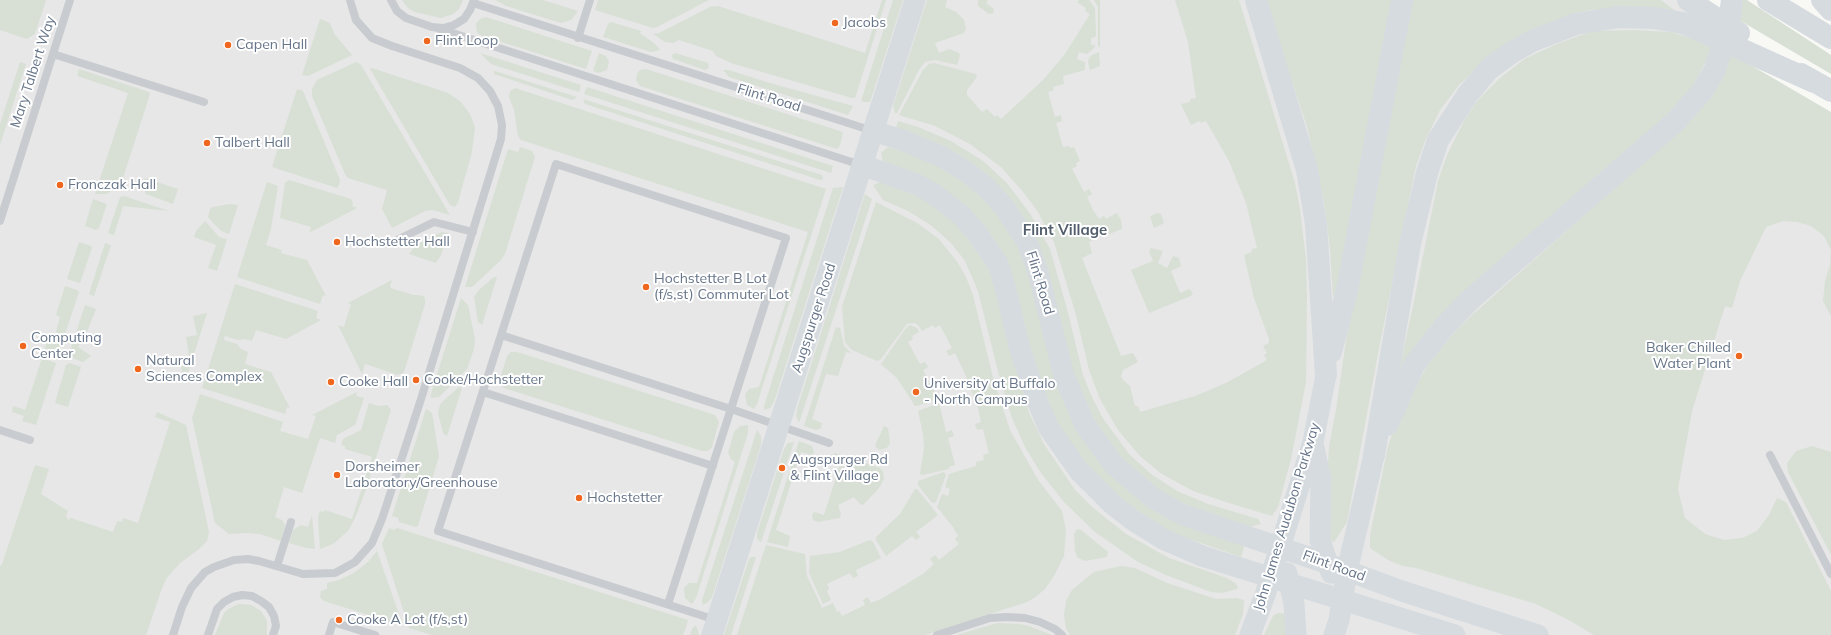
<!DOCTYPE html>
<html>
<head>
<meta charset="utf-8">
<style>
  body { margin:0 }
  canvas { display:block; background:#f8f8f5 }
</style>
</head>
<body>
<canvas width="1831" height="635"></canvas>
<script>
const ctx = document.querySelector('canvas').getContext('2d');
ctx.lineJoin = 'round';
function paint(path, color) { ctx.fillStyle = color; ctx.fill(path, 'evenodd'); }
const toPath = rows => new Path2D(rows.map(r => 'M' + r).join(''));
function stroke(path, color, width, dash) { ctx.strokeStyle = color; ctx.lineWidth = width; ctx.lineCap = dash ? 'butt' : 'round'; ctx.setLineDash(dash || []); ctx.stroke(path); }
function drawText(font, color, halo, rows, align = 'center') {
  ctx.font = font + ' Mulish,sans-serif'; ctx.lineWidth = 4; ctx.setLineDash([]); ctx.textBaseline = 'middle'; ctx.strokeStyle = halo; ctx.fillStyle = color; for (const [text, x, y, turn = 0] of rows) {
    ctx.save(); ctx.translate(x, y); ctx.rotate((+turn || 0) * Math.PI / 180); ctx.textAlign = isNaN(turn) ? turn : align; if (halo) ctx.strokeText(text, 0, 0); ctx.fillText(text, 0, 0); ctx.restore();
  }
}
const built = toPath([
  [0,0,1687,0,1686,55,1831,149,1831,635,0,635]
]);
const green = toPath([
  [0,0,46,0,35,34,27,39,0,30],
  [402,0,463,0,459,9,453,14,441,18,415,12,408,8],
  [495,0,543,0,578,11,571,20,561,23,506,6],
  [598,0,709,0,657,27,653,28,595,10],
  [882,0,886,0,855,98,852,98,731,63,716,56,713,51,679,40,673,43,665,42,653,34,659,33,710,7,718,6,865,53],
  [893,0,903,0,870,102,865,102,861,101],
  [927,0,947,0,945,7,956,12,964,20,966,28,964,33,935,43,939,53,949,49,959,53,960,56,957,65,935,60,925,62,919,70,897,113,895,113,893,106],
  [978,0,988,0,986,3,994,9,993,13,989,14,978,6],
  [1079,0,1089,0,1095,8,1096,35,1095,37,1091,38,1091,45,1095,45,1094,48,1087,54,1079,52,1077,59,1085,62,1085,70,1063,76,1064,84,1053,87,1054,90,1048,92,1055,117,1061,115,1062,121,1056,123,1063,147,1069,146,1070,148,1074,147,1080,161,1076,163,1077,166,1072,169,1084,192,1089,189,1092,194,1087,197,1093,210,1099,219,1104,216,1106,219,1117,213,1121,220,1122,229,1089,242,1092,253,1082,258,1121,356,1133,353,1138,362,1123,370,1121,376,1123,380,1130,386,1135,406,1138,406,1140,412,1195,396,1226,383,1267,360,1264,355,1267,353,1263,346,1269,343,1269,339,1254,298,1244,255,1252,252,1251,249,1257,248,1246,203,1229,161,1206,121,1201,123,1199,121,1191,125,1181,104,1190,102,1190,99,1196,98,1188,42,1175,0,1239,0,1295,183,1300,209,1306,260,1307,298,1306,382,1291,459,1278,507,1272,516,1229,503,1193,491,1162,474,1140,456,1118,430,1100,399,1089,370,1076,315,1054,242,1038,212,1024,193,1001,167,970,144,935,126,899,115,923,70,929,64,934,63,976,74,977,77,967,90,967,95,982,112,987,109,995,117,997,115,1001,119,1043,80,1065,54,1082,27,1090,14,1085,11,1086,8,1077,2],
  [1094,0,1100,0,1100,48,1098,45,1098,7],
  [1265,0,1395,0,1337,297,1333,297,1330,249,1324,202,1307,127],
  [1411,0,1661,0,1677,12,1615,9,1590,10,1566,16,1483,63,1459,85,1440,110,1425,141,1416,166,1380,343,1347,522,1334,542,1326,539,1325,514,1329,446,1336,410,1346,340],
  [1741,0,1747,0,1831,55,1831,74,1739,20],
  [486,17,592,51,586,69,480,35,477,32,476,24,480,19],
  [320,19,330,23,335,35,352,55,308,76,302,75],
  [611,22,641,31,640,33,655,44,660,50,651,52,603,37,608,24],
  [1634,30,1671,32,1715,45,1687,97,1402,372,1399,370,1413,306,1438,181,1447,155,1464,121,1477,101,1500,78,1526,58,1557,44,1592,31],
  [1099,52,1100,66,1090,70,1088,62,1089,58,1092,55],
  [480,53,581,85,579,92,491,64],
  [599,53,606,56,609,62,607,70,599,73,593,71],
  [675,53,708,63,709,68,705,70,673,59,672,55],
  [1730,53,1831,112,1831,316,1823,301,1825,281,1830,265,1831,250,1824,236,1811,226,1797,222,1783,221,1766,227,1740,281,1732,308,1725,306,1692,411,1678,489,1685,518,1705,534,1724,540,1742,538,1757,531,1769,515,1777,498,1786,502,1831,591,1831,635,1594,635,1569,620,1536,604,1416,568,1403,566,1388,560,1370,548,1370,535,1388,446,1395,425,1427,366,1450,337,1470,317,1609,193],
  [20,62,26,64,0,145,0,124],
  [356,62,361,65,450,215,433,210,425,211,392,228,382,209,387,190,348,178,345,174,312,96,312,89,317,80],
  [372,68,448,93,461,102,470,114,475,127,472,152,458,202,455,207,450,205,370,69],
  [79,69,149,92,150,94,122,181,115,189,106,194,95,194,128,93,77,76],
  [646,69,843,132,840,145,837,149,640,86,636,80,637,74,640,70],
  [723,70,728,70,770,83,853,106,848,115,729,77],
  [494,71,495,71,577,97,572,100,494,74],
  [587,87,833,166,831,173,584,94],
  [515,88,826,189,757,404,754,409,747,405,745,395,749,389,759,387,808,232,521,140,518,136,514,110,509,97,510,91],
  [297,89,303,91,340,180,339,185,337,188,272,167],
  [583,99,822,175,823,179,820,180,585,104],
  [898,121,918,127,951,141,983,161,1007,183,1031,215,1050,249,1067,309,1083,375,1091,395,1102,417,1129,454,1151,474,1177,491,1208,504,1258,519,1261,524,1249,527,1192,509,1144,481,1105,441,1081,398,1031,233,896,128],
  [520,147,532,151,535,157,505,254,501,260,472,287,465,287,508,149,518,152],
  [888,147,917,155,961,178,994,208,1021,252,1083,439,1244,547,1241,557,1172,533,1140,514,1097,478,1064,437,1041,392,1003,260,883,162,881,153],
  [145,178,178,189,173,204,146,194,142,186],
  [289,180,351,199,353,203,352,206,357,208,309,233,311,227,280,218,285,183],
  [267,182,278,186,271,229,266,245,282,250,281,253,307,260,326,296,323,295,320,304,237,277],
  [881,182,886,183,926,200,956,222,989,269,995,284,1029,413,1044,444,1075,490,1092,507,1126,534,1169,558,1227,578,1235,583,1238,587,1237,589,1222,593,1211,592,1166,575,1138,562,1095,532,1064,502,1041,473,1026,449,1012,418,999,375,978,291,965,261,951,243,932,226,908,211,883,200,873,185],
  [843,187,774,402,770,408,764,410,764,406,833,188],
  [865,194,872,199,799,423,796,416,797,409],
  [124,196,169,211,123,206,114,235,108,233,120,197],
  [93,199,107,204,99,228,96,230,85,226],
  [876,202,917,223,939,239,958,263,966,277,973,295,993,378,1010,430,1038,480,1062,511,1066,530,1064,556,1054,576,1045,589,1034,598,1027,602,925,635,737,635,766,545,805,554,807,576,822,608,833,603,837,612,839,611,842,616,865,605,863,600,868,597,871,603,881,599,923,574,934,564,930,559,935,555,939,560,959,544,955,539,958,536,953,527,937,507,942,494,948,496,950,489,945,487,949,474,976,466,976,462,984,460,983,455,989,453,983,429,977,430,975,424,981,422,978,408,966,376,955,353,949,356,946,351,952,348,940,325,935,328,933,325,922,331,918,325,915,323,907,324,880,360,877,361,852,350,845,342,842,307],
  [230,204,238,205,229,234,221,231,208,217,210,209,213,207],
  [1158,213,1161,214,1164,223,1154,228,1150,216],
  [205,221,219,237,227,239,217,271,208,268,216,245,194,237,196,231],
  [442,232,448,233,441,255,436,263,409,254,416,245],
  [79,242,91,246,92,248,80,283,67,279],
  [105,243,111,245,94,296,89,294],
  [1151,248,1163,251,1158,263,1167,268,1173,256,1179,258,1181,266,1171,271,1180,293,1189,289,1193,293,1191,296,1149,313,1131,270,1153,261,1149,251],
  [494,277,497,277,482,325,478,322,474,297,479,290],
  [392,280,390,286,391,288,413,295,418,295,424,296,425,299,425,304,405,369,403,373,398,375,365,364,362,374,338,325,344,327,351,304,348,303],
  [235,284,318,311,316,318,321,320,286,339,256,330,252,341,245,339,238,340,225,336,224,340,237,344,241,349,248,352,245,364,271,372,290,408,287,407,285,414,202,388],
  [65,286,77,290,79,292,65,334,63,336,56,332,60,317,56,315],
  [461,298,468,305,475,339,474,349,467,369,439,397,433,398,430,397],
  [85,305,96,309,86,334,78,347,91,356,83,362,72,358,69,354],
  [207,313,187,376,183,377,179,358,189,356,186,337,197,335,193,316],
  [910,325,917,328,919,332,912,336,913,339,908,342,920,364,925,362,928,367,923,370,938,398,917,406,915,406,897,378,881,364,906,328],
  [836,327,840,328,844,346,851,353,846,352,838,376,826,374,812,419,822,423,821,428,816,430,804,426],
  [48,338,62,344,57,359,43,355],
  [511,352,517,352,715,415,719,422,712,447,708,451,702,451,504,388,501,385,500,379,507,356],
  [42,358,56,363,36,425,22,421,24,416,12,412,13,406,25,410],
  [70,363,81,367,68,407,55,403,66,365],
  [459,387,462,388,447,436,443,433,438,413,439,408,441,403],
  [357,392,356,396,364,398,355,425,337,435,335,443,320,438,302,493,284,487,275,517,282,520,285,525,281,541,260,534,248,533,229,534,215,523,192,418,200,394,283,422,280,431,308,439,316,416,312,415],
  [369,403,378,406,387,405,391,410,365,492,355,518,348,531,333,544,320,549,318,517,320,511,324,512,325,510,352,519,372,457,345,449,345,446,341,445,343,439,361,430],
  [939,403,946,432,952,430,954,436,948,438,955,465,949,467,949,469,922,475,920,474,924,448,923,434,918,411],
  [426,409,432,413,439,456,418,526,416,527,399,522,398,518,392,516],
  [157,412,186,425,209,532,207,541,199,549,180,563,166,579,161,591,146,635,0,635,0,566,2,564,35,465,49,469,41,494,68,511,66,516,68,520,71,518,113,532,117,521,122,522,123,518,138,523,170,422,155,417],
  [748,425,748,433,696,598,692,604,685,598,684,588,689,583,697,583,735,462,731,459,728,453,734,432,740,426],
  [884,426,888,428,890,443,887,448,879,450,875,446],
  [757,430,761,436,761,445,712,597,708,602,703,605,702,600],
  [799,441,812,446,814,452,812,455,801,452,776,530,790,536,788,547,767,542],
  [794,442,761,542,760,542,757,538,757,533,784,449,788,443],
  [1812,446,1831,452,1831,555,1788,472,1787,463,1796,451],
  [835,453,880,468,883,472,884,479,879,488,863,505,860,504,854,497,838,505,841,514,840,518,818,522,813,520,812,514,815,512,824,515,840,465,830,460,831,456],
  [944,472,946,475,936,502,932,503,918,485,918,481],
  [915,489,917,489,938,515,916,532,920,537,916,540,912,536,886,556,876,540,876,537,900,514],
  [312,515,315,549,306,548,289,543,293,530,301,525,308,527],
  [397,528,688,620,686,627,683,635,432,635,409,628,382,544,389,528,394,530],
  [1077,529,1081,530,1108,552,1107,557,1085,561,1078,558,1075,552,1074,534],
  [870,540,873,542,881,558,856,570,858,576,853,578,850,573,827,584,829,589,827,591,831,600,823,604,809,573,810,556,840,552],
  [377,551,403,626,324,601,320,597,321,591,327,589,327,583,339,580,354,573,368,562],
  [751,557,756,557,731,635,724,635,749,559],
  [1121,566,1135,568,1167,583,1216,599,1237,598,1244,600,1243,614,1235,635,1070,635,1066,628,1064,615,1066,601,1072,590,1094,572],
  [239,604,251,605,261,611,267,621,267,635,215,635,224,613,228,609],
  [1278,613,1285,614,1293,635,1264,635,1273,616],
  [997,623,1020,624,1029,626,1052,635,957,635],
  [696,625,699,635,690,635,692,629]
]);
const lane = toPath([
  [391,0,397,11,406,18,432,27,443,28,454,25,464,19,470,10,474,0],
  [473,3,873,131],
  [437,28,861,165],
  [578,38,590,0],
  [53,54,204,102],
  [0,221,70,0],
  [399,239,434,222,473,232],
  [501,335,731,409,829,443],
  [483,392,713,466],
  [0,430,30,440],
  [1770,455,1831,574],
  [277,566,291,522],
  [668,604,786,238,556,164,438,531,716,620],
  [173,635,182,607,191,588,205,572,214,567,234,560,248,559,259,561,303,574,335,573,355,562,372,543,382,519,421,399,501,139,502,125,498,106,490,91,478,78,460,68,392,46,372,38,356,20,350,0],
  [208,635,217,609,224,602,233,597,242,595,252,596,261,601,269,607,274,616,276,626,273,635],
  [329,635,333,622,375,635],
  [937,635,990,618,1007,617,1025,618,1040,622,1055,629,1062,635]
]);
const secondary = toPath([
  [873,131,902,140,940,156,964,170,986,187,1005,208,1027,242,1038,272,1064,376,1085,425,1114,465,1153,498,1181,514,1326,563,1402,591,1538,635],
  [862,165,916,184,934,194,961,215,976,232,998,264,1006,290,1019,346,1038,403,1048,427,1079,471,1112,504,1131,519,1163,539,1202,556,1455,635],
  [1313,443,1321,480,1320,540,1331,573],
  [1287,573,1294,604,1296,635],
  [712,635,915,0],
  [1250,635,1265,595,1313,442,1326,375],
  [1334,635,1339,620,1347,571,1374,455]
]);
const primary = toPath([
  [1256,0,1307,170,1316,224,1326,375],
  [1688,0,1739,33],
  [1768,0,1831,38],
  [1822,0,1831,10],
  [1801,74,1831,91],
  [1331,352,1347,290,1402,0],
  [1387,425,1414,365,1444,327,1470,300,1675,122,1703,90,1714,71,1721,51,1729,23,1732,0],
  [1374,455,1410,244,1427,173,1438,140,1468,94,1489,69,1511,53,1532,41,1576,24,1618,17,1654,18,1683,23,1814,82]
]);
const markers = [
  [835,23,4,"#ef671e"],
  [427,41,4,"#ef671e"],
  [228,45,4,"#ef671e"],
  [207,143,4,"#ef671e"],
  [60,185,4,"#ef671e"],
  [337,242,4,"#ef671e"],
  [646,287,4,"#ef671e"],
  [23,346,4,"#ef671e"],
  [1739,356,4,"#ef671e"],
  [138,369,4,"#ef671e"],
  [416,380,4,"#ef671e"],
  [331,382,4,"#ef671e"],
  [916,392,4,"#ef671e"],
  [782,468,4,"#ef671e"],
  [337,475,4,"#ef671e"],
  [579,498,4,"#ef671e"],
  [339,620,4,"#ef671e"]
];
const poiNames = [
  ["Jacobs",843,23],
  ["Flint Loop",435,41],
  ["Capen Hall",236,45],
  ["Talbert Hall",215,143],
  ["Fronczak Hall",68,185],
  ["Hochstetter Hall",345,242],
  ["Hochstetter B Lot",654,279],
  ["(f/s,st) Commuter Lot",654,295],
  ["Computing",31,338],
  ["Center",31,354],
  ["Baker Chilled",1731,348,"right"],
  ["Water Plant",1731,364,"right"],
  ["Natural",146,361],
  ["Sciences Complex",146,377],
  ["Cooke/Hochstetter",424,380],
  ["Cooke Hall",339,382],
  ["University at Buffalo",924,384],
  ["- North Campus",924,400],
  ["Augspurger Rd",790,460],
  ["& Flint Village",790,476],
  ["Dorsheimer",345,467],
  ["Laboratory/Greenhouse",345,483],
  ["Hochstetter",587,498],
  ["Cooke A Lot (f/s,st)",347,620]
];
const streetNames = [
  ["Mary Talbert Way",33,72,-72],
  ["Flint Road",769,98,17],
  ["Flint Road",1040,283,73],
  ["Augspurger Road",814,318,-72],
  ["John James Audubon Parkway",1287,517,-73],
  ["Flint Road",1334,566,20]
];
const neighbourhoodNames = [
  ["Flint Village",1065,230]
];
paint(built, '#e6e7e6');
paint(green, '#d8e0d6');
stroke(lane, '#c8cbcf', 8);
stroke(secondary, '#d6dbe0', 21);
stroke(primary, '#d6dbe0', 22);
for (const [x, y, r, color] of markers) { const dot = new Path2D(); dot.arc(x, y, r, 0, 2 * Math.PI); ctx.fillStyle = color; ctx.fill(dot); stroke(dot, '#fff', 1.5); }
drawText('14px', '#657488', '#fff', poiNames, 'left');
drawText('14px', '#657488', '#fff', streetNames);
drawText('bold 15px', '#535f6d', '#fff', neighbourhoodNames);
</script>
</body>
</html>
